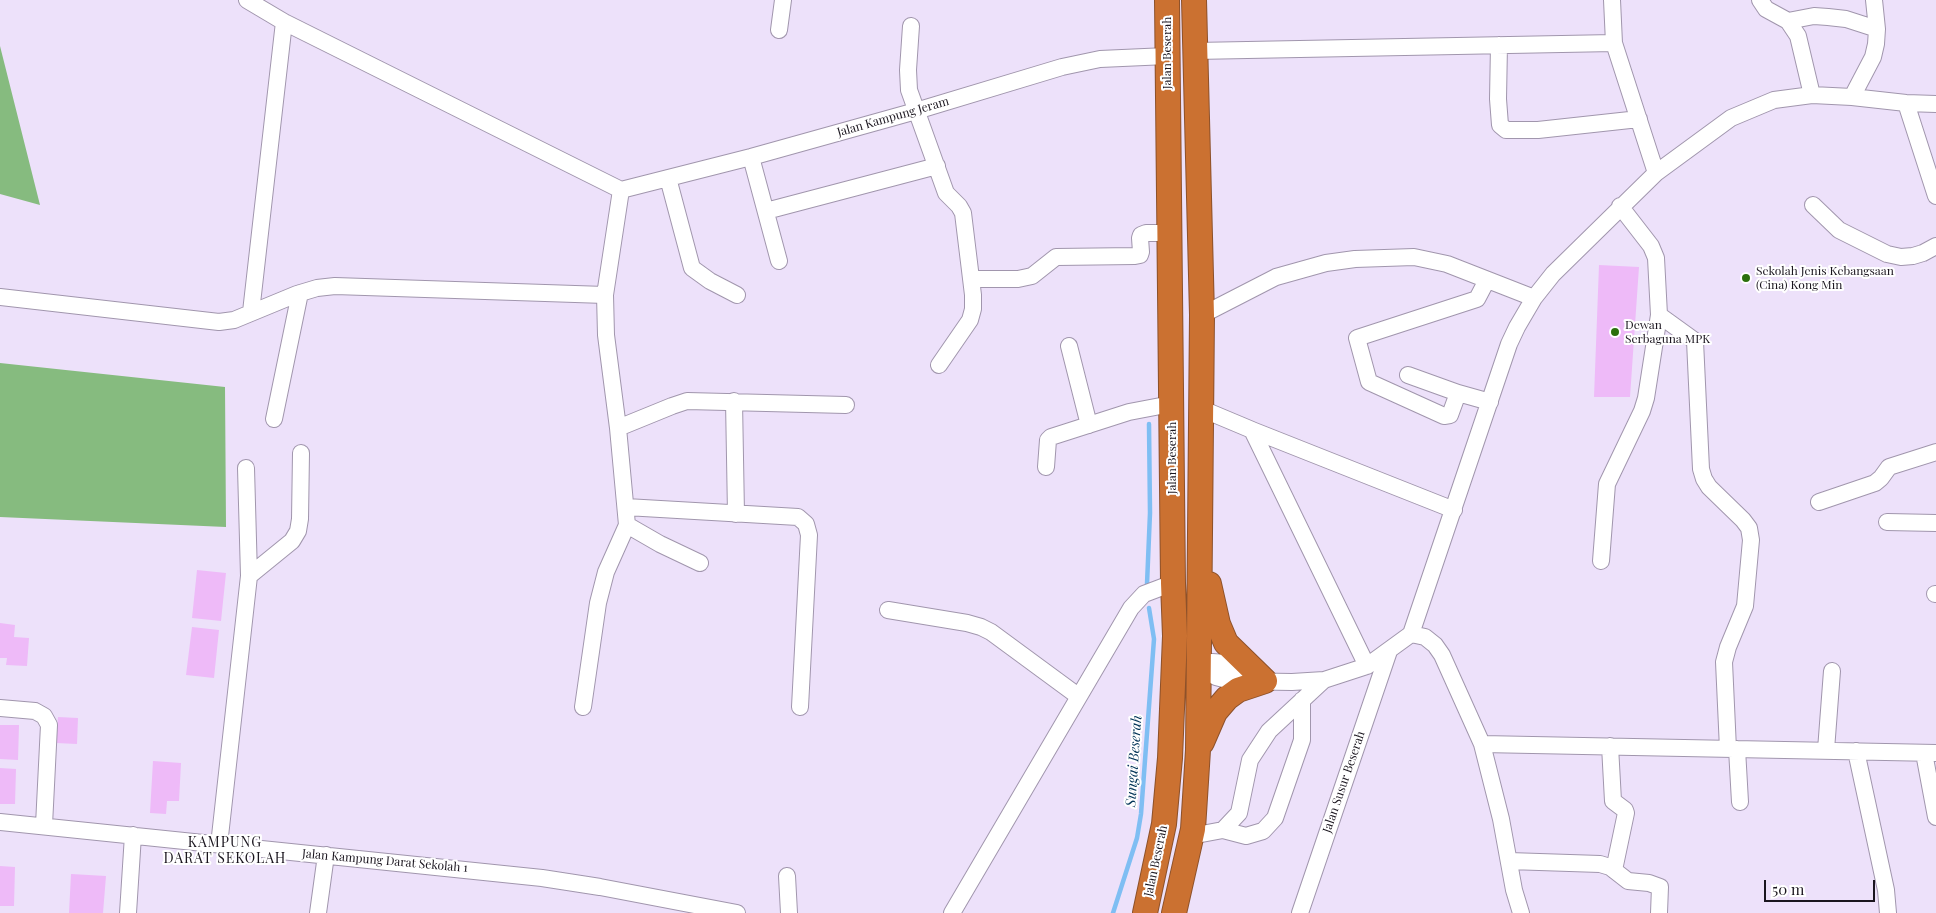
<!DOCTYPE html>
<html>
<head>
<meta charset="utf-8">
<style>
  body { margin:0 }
  #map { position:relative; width:1936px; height:913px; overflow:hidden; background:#ede1fa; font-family:"Playfair Display",serif }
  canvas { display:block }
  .scale { position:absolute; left:1764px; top:880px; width:111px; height:22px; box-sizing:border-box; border:2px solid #1a151e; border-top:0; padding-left:6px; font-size:15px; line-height:18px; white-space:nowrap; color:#1a151e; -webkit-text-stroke:4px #fff; paint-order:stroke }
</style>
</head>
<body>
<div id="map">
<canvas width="1936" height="913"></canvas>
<div class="scale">50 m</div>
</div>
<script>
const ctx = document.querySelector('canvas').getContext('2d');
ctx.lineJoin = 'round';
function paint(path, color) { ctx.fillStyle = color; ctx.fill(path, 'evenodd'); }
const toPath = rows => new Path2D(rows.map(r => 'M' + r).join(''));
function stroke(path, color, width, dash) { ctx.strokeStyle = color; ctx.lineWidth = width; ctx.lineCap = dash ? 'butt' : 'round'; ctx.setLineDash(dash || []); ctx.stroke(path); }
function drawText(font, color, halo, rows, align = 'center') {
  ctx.font = font + ' "Playfair Display",serif'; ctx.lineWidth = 4; ctx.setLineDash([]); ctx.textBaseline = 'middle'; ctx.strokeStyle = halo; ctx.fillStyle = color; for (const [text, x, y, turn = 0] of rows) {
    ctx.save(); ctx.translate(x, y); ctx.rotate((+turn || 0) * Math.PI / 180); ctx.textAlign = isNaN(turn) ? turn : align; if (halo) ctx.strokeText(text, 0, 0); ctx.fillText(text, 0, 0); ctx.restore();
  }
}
const forest = toPath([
  [0,46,40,205,0,194],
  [0,363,225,387,226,527,0,517]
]);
const stream = toPath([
  [1147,584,1150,513,1149,424],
  [1113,913,1137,838,1141,814,1154,639,1149,608]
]);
const building = toPath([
  [1599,265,1639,267,1630,397,1594,397],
  [197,570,226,573,221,621,192,618],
  [0,623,15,625,14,637,29,638,27,666,6,665,7,658,0,658],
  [192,627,219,630,214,678,186,675],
  [58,717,78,718,77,744,56,743],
  [0,725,19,725,18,760,0,759],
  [153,761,181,763,179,801,167,801,166,814,150,813],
  [0,768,16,769,15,804,0,804],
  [0,866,15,867,14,906,0,906],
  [71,874,106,876,103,913,69,913]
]);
const minor = toPath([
  [247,0,284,22,621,190],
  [1612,0,1614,43,1656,173],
  [1760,0,1766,9,1788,21,1798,36,1812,95],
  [1788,21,1814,16,1828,17,1846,19,1877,29],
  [911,26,908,70,909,90,946,193,959,206,963,213,973,295,973,309,970,320,939,365],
  [779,30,783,0],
  [1499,45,1498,99,1500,125,1506,130,1538,130,1639,119],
  [1195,51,1614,43],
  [1852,97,1873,57,1876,44,1877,29,1874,0],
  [1906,103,1936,196],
  [751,157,779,261],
  [668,178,692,268,710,281,737,295],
  [621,190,751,157,916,111,1062,67,1100,59,1167,56],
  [1813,205,1839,230,1887,254,1901,257,1913,256,1923,253,1936,246],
  [766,211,937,166],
  [971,279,1018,279,1032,276,1056,257,1135,256,1140,255,1141,252,1140,238,1141,235,1146,233,1170,233],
  [1487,280,1477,299,1357,338,1369,382,1444,416,1450,415,1458,393,1490,402],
  [0,297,219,322,234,320,297,294,317,288,335,286,605,295],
  [251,312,284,22],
  [1202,315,1276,277,1326,263,1355,259,1414,257,1447,264,1534,298],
  [1659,315,1695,341,1701,469,1704,479,1709,487,1743,520,1749,528,1751,540,1745,606,1728,647,1724,662,1728,749],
  [1069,346,1089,425],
  [1408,375,1458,393],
  [734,401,736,514],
  [1202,409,1252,430,1367,666],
  [274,419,300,293],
  [618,428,672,406,687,401,846,405],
  [1252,430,1454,510],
  [1046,467,1048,440,1051,437,1129,412,1171,404],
  [1819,502,1875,483,1881,478,1889,467,1936,452],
  [626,507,798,517,806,524,809,535,800,707],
  [1887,522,1936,523],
  [627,525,660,544,700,563],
  [1601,561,1607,484,1642,411,1646,398,1659,315,1656,258,1651,246,1620,206],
  [249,576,292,541,298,531,300,519,301,453],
  [1935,594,1936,594],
  [888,610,967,623,981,627,991,632,1078,696],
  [1411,634,1425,637,1435,645,1442,655,1482,744,1501,819,1514,890,1521,913],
  [1199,666,1216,677,1231,681,1292,682,1324,680,1367,666,1411,634,1509,344,1517,327,1534,298,1553,274,1656,173,1731,118,1774,100,1812,95,1852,97,1906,103,1936,104],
  [1199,666,1212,662,1226,663,1252,674],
  [583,707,598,603,606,572,627,525,618,428,606,335,605,295,621,190],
  [0,708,35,711,44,716,49,725,44,825],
  [1482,744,1936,753],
  [1610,746,1613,801,1625,810,1626,813,1614,870],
  [1737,749,1740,802],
  [1826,750,1832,671],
  [1856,751,1886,890,1888,913],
  [1924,753,1936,817],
  [0,822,542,878,600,887,737,913],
  [1223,830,1246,836,1263,831,1275,818,1302,740,1302,700],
  [1191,836,1223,830,1239,813,1250,760,1269,731,1324,680],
  [219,845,249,576,246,468],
  [1509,861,1600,864,1610,867,1628,881,1649,883,1660,887,1659,913],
  [787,876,789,913],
  [128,913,133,835],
  [318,913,326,855],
  [952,913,1131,608,1144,594,1173,583],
  [1300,913,1389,651]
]);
const highway = toPath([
  [1202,742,1215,712,1227,698,1238,690,1265,681,1226,643,1218,624,1209,584],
  [1145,913,1164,824,1170,758,1175,636,1173,583,1167,0],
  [1174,913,1193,829,1198,750,1202,315,1194,0]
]);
const markers = [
  [1746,278,5,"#2b700c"],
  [1615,332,5,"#2b700c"]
];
const streetNames = [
  ["Jalan Beserah",1167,53,-90],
  ["Jalan Kampung Jeram",893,117,-16],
  ["Jalan Beserah",1172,458,-90],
  ["Jalan Susur Beserah",1344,782,-71],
  ["Jalan Kampung Darat Sekolah 1",385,861,5],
  ["Jalan Beserah",1156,861,-78]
];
const poiNames = [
  ["Sekolah Jenis Kebangsaan",1756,271],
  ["(Cina) Kong Min",1756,285],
  ["Dewan",1625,325],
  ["Serbaguna MPK",1625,339]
];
const waterNames = [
  ["Sungai Beserah",1134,761,-86]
];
const neighbourhoodNames = [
  ["KAMPUNG",225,843],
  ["DARAT SEKOLAH",225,859]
];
paint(forest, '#86bb7f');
stroke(stream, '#7fbef3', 4.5);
paint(building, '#eebaf8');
stroke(minor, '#a196ad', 18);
stroke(highway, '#8d512a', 26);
stroke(minor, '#fff', 16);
stroke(highway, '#cb7131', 24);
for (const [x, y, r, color] of markers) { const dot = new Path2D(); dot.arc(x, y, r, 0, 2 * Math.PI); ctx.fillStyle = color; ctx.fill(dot); stroke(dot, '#fff', 2); }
drawText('12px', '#1a151e', '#fff', streetNames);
drawText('12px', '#1a151e', '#fff', poiNames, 'left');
drawText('italic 14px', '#033558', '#fff', waterNames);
ctx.letterSpacing = '1px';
drawText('14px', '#1a151e', '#fff', neighbourhoodNames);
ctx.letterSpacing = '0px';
</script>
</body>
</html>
